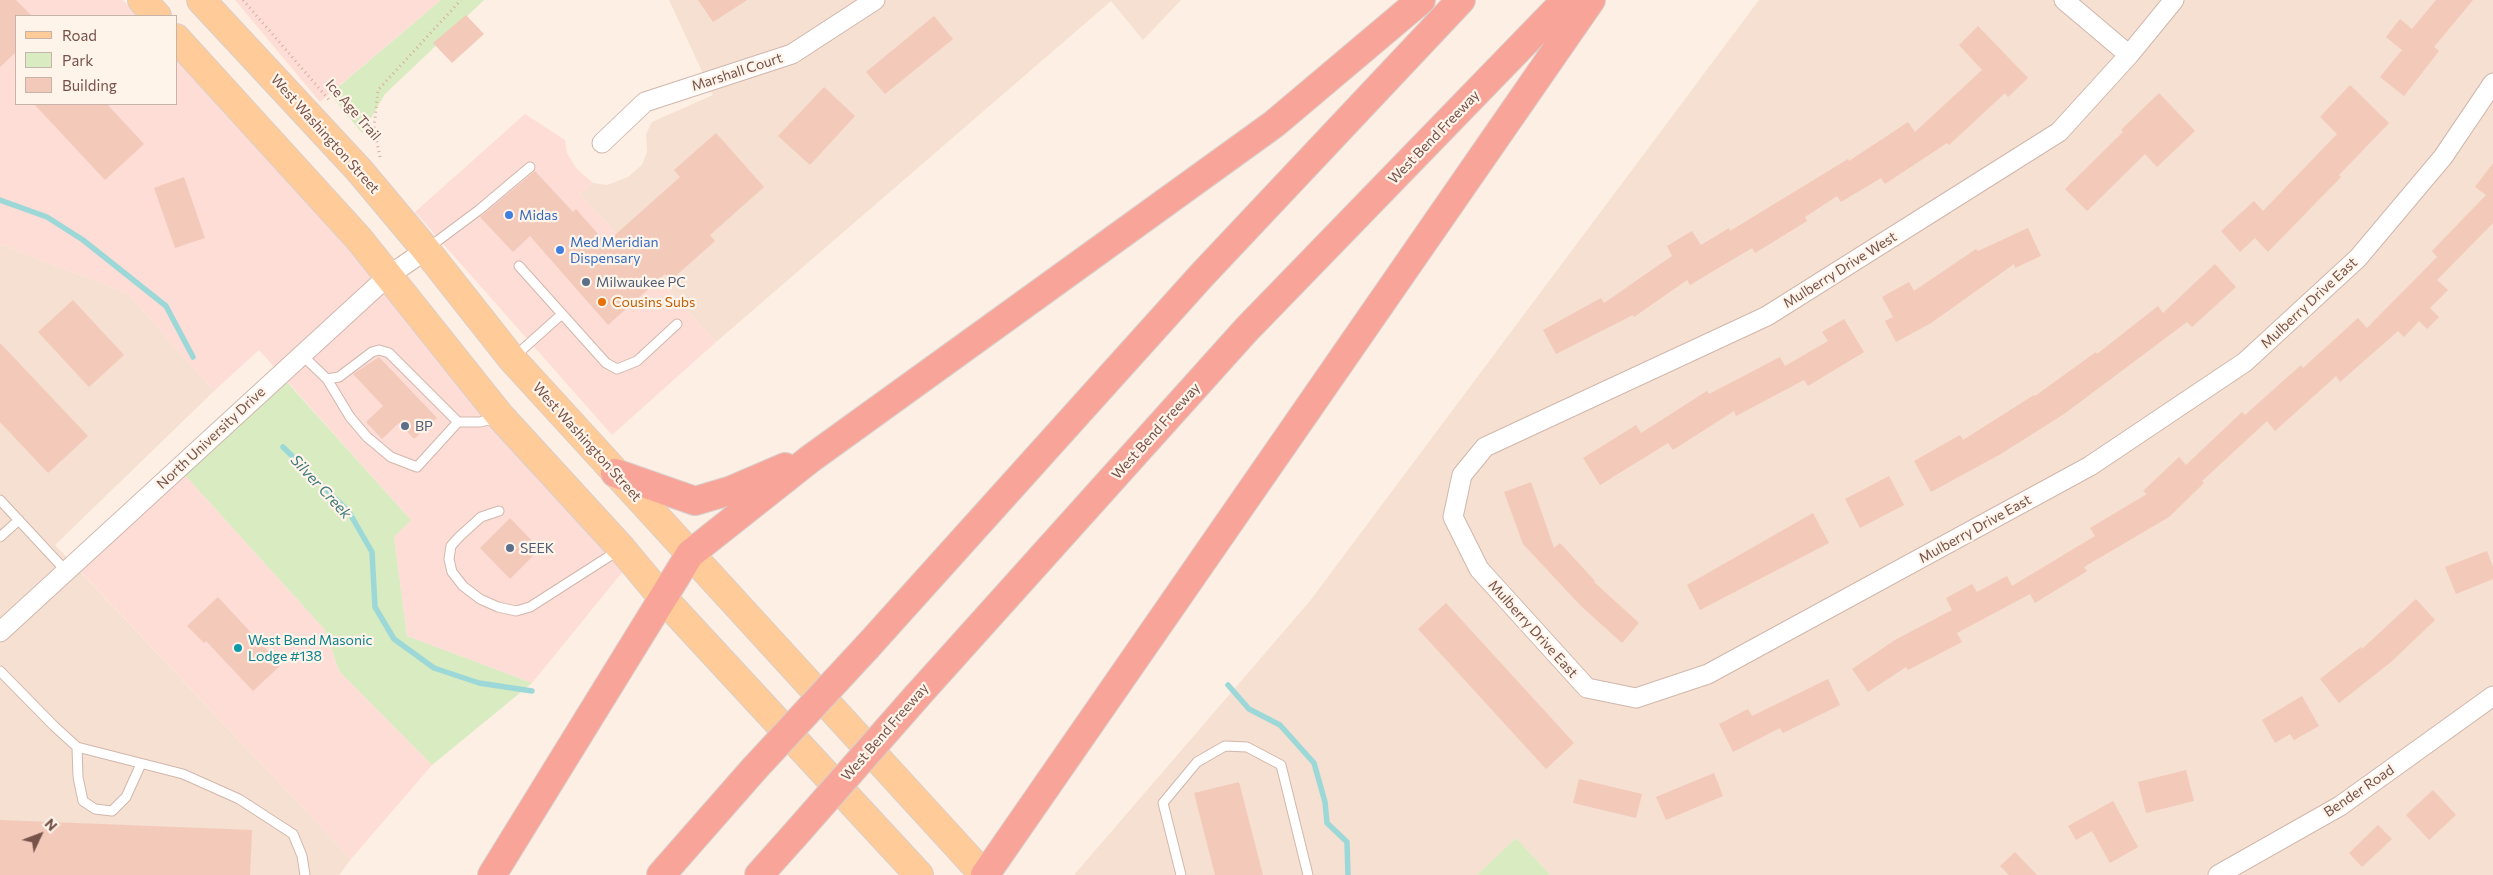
<!DOCTYPE html>
<html>
<head>
<meta charset="utf-8">
<style>
  body { margin:0 }
  #map { position:relative; width:2493px; height:875px; overflow:hidden; background:#fdefe3; font-family:Commissioner,sans-serif }
  canvas { display:block }
  .legend { position:absolute; left:15px; top:15px; width:162px; height:90px; box-sizing:border-box; background:#fff4ea; border:1px solid #c8b3a9; margin:0; padding:6px 9px; list-style:none; font-size:15px; color:#765248 }
  .legend li { display:flex; align-items:center; gap:10px; height:25px }
  .legend b { width:25px; border:1px solid #c8b3a9 }
  .north { position:absolute; left:15px; top:810px; width:50px; height:50px; -webkit-text-stroke:4px #fff4ea; paint-order:stroke; rotate:47deg; font-size:14px; font-weight:700; line-height:20px; text-align:center; color:#765248 }
  .north::after { content:''; display:block; margin:auto; width:18px; height:22px; background:#765248; clip-path:polygon(50% 0,100% 100%,50% 72%,0 100%) }
</style>
</head>
<body>
<div id="map">
<canvas width="2493" height="875"></canvas>
<ul class="legend">
<li><b style="height:6px;background:#fecb99"></b>Road</li>
<li><b style="height:14px;background:#d8ebc1"></b>Park</li>
<li><b style="height:14px;background:#f3c9ba"></b>Building</li>
</ul>
<div class="north">N</div>
</div>
<script>
const ctx = document.querySelector('canvas').getContext('2d');
ctx.lineJoin = 'round';
function paint(path, color) { ctx.fillStyle = color; ctx.fill(path, 'evenodd'); }
const toPath = rows => new Path2D(rows.map(r => 'M' + r).join(''));
function stroke(path, color, width, dash) { ctx.strokeStyle = color; ctx.lineWidth = width; ctx.lineCap = dash ? 'butt' : 'round'; ctx.setLineDash(dash || []); ctx.stroke(path); }
function drawText(font, color, halo, rows, align = 'center') {
  ctx.font = font + ' Commissioner,sans-serif'; ctx.lineWidth = 4.5; ctx.setLineDash([]); ctx.textBaseline = 'middle'; ctx.strokeStyle = halo; ctx.fillStyle = color; for (const [text, x, y, turn = 0] of rows) {
    ctx.save(); ctx.translate(x, y); ctx.rotate((+turn || 0) * Math.PI / 180); ctx.textAlign = isNaN(turn) ? turn : align; if (halo) ctx.strokeText(text, 0, 0); ctx.fillText(text, 0, 0); ctx.restore();
  }
}
const residential = toPath([
  [669,0,1181,0,1143,40,1111,1,716,342,580,194,593,183,607,185,628,177,642,165,647,152,646,134,652,122,713,95],
  [1759,0,2493,0,2493,875,1550,875,1516,838,1477,875,1074,875,1310,601],
  [0,244,128,294,214,391,55,545,351,859,339,875,0,875]
]);
const commercial = toPath([
  [0,0,123,0,138,16,16,16,16,104,176,104,176,59,407,313,624,570,532,683,407,636,394,537,411,520,259,350,214,391,128,294,0,244],
  [235,0,441,0,320,102],
  [525,114,565,140,567,153,576,168,593,183,580,194,716,342,612,435,415,212],
  [184,474,325,630,339,671,432,765,351,859,80,571]
]);
const green = toPath([
  [441,0,484,0,385,94,362,133,330,94],
  [285,380,411,520,394,537,407,636,532,683,432,765,339,671,325,630,184,474],
  [1516,838,1550,875,1477,875]
]);
const stream = toPath([
  [0,200,47,217,83,240,166,306,193,357],
  [283,447,349,512,372,552,375,607,394,639,434,668,479,683,532,691],
  [1228,685,1249,709,1280,725,1314,763,1325,802,1327,823,1347,842,1348,875]
]);
const building = toPath([
  [0,0,16,0,32,16,16,16,16,52,0,67],
  [698,0,747,0,713,22],
  [2436,0,2473,0,2434,47,2439,51,2404,96,2380,77,2402,50,2386,37,2400,19,2412,29],
  [466,15,484,34,452,63,433,43],
  [934,16,953,39,885,94,866,72],
  [1978,26,2028,78,2008,97,2005,93,1949,145,1947,143,1885,184,1881,178,1841,202,1837,196,1805,217,1807,221,1755,253,1752,248,1690,285,1687,280,1634,317,1633,315,1556,354,1543,330,1601,298,1604,303,1672,256,1667,246,1692,231,1701,245,1729,228,1730,231,1848,159,1849,161,1908,122,1915,132,1982,70,1959,45],
  [2350,85,2389,123,2339,175,2341,177,2268,252,2255,238,2240,252,2221,231,2254,201,2263,211,2337,134,2320,117],
  [824,87,855,116,810,165,778,136],
  [2159,93,2195,131,2157,167,2145,154,2087,211,2065,189,2123,132,2121,130],
  [34,104,107,104,144,144,105,180],
  [716,133,764,187,710,235,715,241,671,280,665,274,608,325,530,236,513,252,480,217,535,171,573,212,576,209,606,243,680,177,674,170],
  [2493,163,2493,223,2437,280,2448,290,2430,308,2439,317,2427,329,2419,321,2404,337,2398,331,2340,382,2336,376,2275,431,2267,421,2202,481,2204,483,2169,517,2084,567,2087,571,2035,603,2030,594,1957,633,1962,642,1908,670,1906,667,1868,692,1852,669,1895,640,1952,610,1946,598,1972,584,1977,592,2007,576,2012,586,2095,536,2090,528,2147,494,2143,491,2179,457,2186,465,2242,412,2245,415,2301,365,2303,368,2358,318,2367,328,2437,257,2432,251,2486,195,2475,187],
  [184,177,205,238,175,248,154,188],
  [2028,228,2041,256,2015,268,2014,264,1931,323,1896,342,1885,321,1893,317,1882,297,1909,282,1914,291,1976,249,1978,251],
  [2215,264,2236,287,2192,327,2187,322,2064,414,1999,455,1931,492,1914,461,1960,435,1963,440,2034,395,2035,396,2096,352,2097,354,2158,306,2163,313],
  [73,300,124,355,89,387,38,332],
  [1844,319,1864,352,1808,386,1804,380,1736,416,1734,411,1673,450,1668,443,1600,485,1583,458,1636,425,1641,433,1707,391,1709,394,1780,357,1785,366,1828,341,1822,332],
  [0,343,88,436,48,473,0,422],
  [379,357,437,418,414,439,399,423,382,439,366,422,383,406,353,374],
  [1889,476,1904,505,1860,528,1845,499],
  [1531,482,1554,548,1560,543,1595,581,1594,582,1639,623,1622,643,1581,606,1523,544,1504,492],
  [1813,513,1829,543,1700,610,1687,585],
  [510,518,540,549,510,579,480,548],
  [2487,551,2493,567,2493,579,2456,594,2445,567],
  [218,597,281,665,253,691,206,641,204,643,187,626],
  [2416,599,2435,620,2391,662,2339,703,2320,679,2361,647,2362,649],
  [1446,603,1574,743,1546,769,1418,629],
  [1828,679,1840,705,1783,733,1780,728,1733,752,1719,724,1748,709,1752,716],
  [2302,696,2319,726,2294,740,2290,734,2275,743,2262,720],
  [2186,770,2194,801,2146,813,2138,782],
  [1714,773,1723,796,1666,820,1656,797],
  [1579,779,1642,794,1636,818,1573,803],
  [1239,782,1263,875,1215,875,1194,793],
  [2433,790,2456,815,2429,840,2406,815],
  [2113,801,2138,847,2110,863,2092,831,2076,840,2068,826],
  [0,820,252,830,250,875,0,875],
  [2378,825,2392,839,2362,867,2349,853],
  [2015,852,2037,875,2009,875,2000,866]
]);
const path = toPath([
  [243,0,330,101],
  [380,157,374,128,378,90,461,0]
]);
const service = toPath([
  [428,248,479,210,530,167],
  [519,266,606,363,617,369,637,361,677,324],
  [302,355,327,379,339,377,372,352,379,350,389,353,458,422],
  [514,357,562,314],
  [327,379,350,417,367,437,391,457,417,467,458,422,480,422,497,418],
  [0,500,66,571],
  [499,511,481,517,459,537,451,546,449,559,452,572,463,586,480,599,498,607,516,611,530,607,619,550],
  [0,537,19,520],
  [0,671,54,726,77,747,183,774,239,799,293,834,302,856,305,875],
  [77,747,78,777,83,801,95,809,112,811,126,797,141,764],
  [1181,875,1163,803,1197,762,1225,746,1247,747,1281,765,1308,875]
]);
const minor = toPath([
  [2064,0,2129,55],
  [2174,0,2129,55,2059,132,1767,316,1485,447,1462,475,1453,517,1479,569,1587,688,1636,698,1708,674,2090,466,2245,362,2358,258,2443,157,2493,83],
  [602,143,645,102,792,54,875,0],
  [0,632,388,276,426,250],
  [2218,875,2340,806,2493,696]
]);
const primary = toPath([
  [142,0,157,16],
  [201,0,359,170,426,250,512,359,984,875],
  [176,38,359,239,501,417,622,549,662,597,919,875]
]);
const motorway = toPath([
  [615,473,695,501,729,491,785,467],
  [868,646,1202,275,1461,0],
  [917,696,1246,330,1566,0],
  [492,875,690,554,810,459,1274,124,1421,0],
  [661,875,754,769],
  [759,875,793,837],
  [985,875,1591,0]
]);
const motorwayBridge = toPath([
  [754,769,868,646],
  [793,837,917,696]
]);
const markers = [
  [509,215,5,"#3f7fe0"],
  [560,250,5,"#3f7fe0"],
  [586,282,5,"#5c6f8a"],
  [602,302,5,"#e8710a"],
  [405,426,5,"#5c6f8a"],
  [510,548,5,"#5c6f8a"],
  [238,648,5,"#0f9aa8"]
];
const streetNames = [
  ["Marshall Court",737,72,-18],
  ["Ice Age Trail",353,110,49],
  ["West Washington Street",325,134,48],
  ["West Bend Freeway",1434,137,-46],
  ["Mulberry Drive West",1840,270,-32],
  ["Mulberry Drive East",2309,303,-43],
  ["West Bend Freeway",1156,431,-48],
  ["North University Drive",211,438,-43],
  ["West Washington Street",587,442,48],
  ["Mulberry Drive East",1975,529,-29],
  ["Mulberry Drive East",1533,629,48],
  ["West Bend Freeway",885,732,-49],
  ["Bender Road",2359,791,-34]
];
const shopNames = [
  ["Midas",519,215],
  ["Med Meridian",570,242],
  ["Dispensary",570,258]
];
const serviceNames = [
  ["Milwaukee PC",596,282],
  ["BP",415,426],
  ["SEEK",520,548]
];
const foodNames = [
  ["Cousins Subs",612,302]
];
const cultureNames = [
  ["West Bend Masonic",248,640],
  ["Lodge #138",248,656]
];
const waterNames = [
  ["Silver Creek",321,487,47]
];
paint(residential, '#f5e0d1');
paint(commercial, '#feddd6');
paint(green, '#d8ebc1');
stroke(stream, '#9dd8d9', 5.5);
paint(building, '#f3c9ba');
stroke(service, '#d1b7ac', 11);
stroke(minor, '#d1b7ac', 21);
stroke(primary, '#d9cfcc', 30);
stroke(motorway, '#d9cfcc', 30);
stroke(path, '#d8ac9d', 3, [1, 4]);
stroke(service, '#fff', 9);
stroke(minor, '#fff', 19);
stroke(primary, '#fecb99', 28);
stroke(motorway, '#f9a498', 28);
stroke(motorwayBridge, '#d9cfcc', 30, []);
stroke(motorwayBridge, '#f9a498', 28);
for (const [x, y, r, color] of markers) { const dot = new Path2D(); dot.arc(x, y, r, 0, 2 * Math.PI); ctx.fillStyle = color; ctx.fill(dot); stroke(dot, '#fff4ea', 2); }
drawText('14px', '#765248', '#fff4ea', streetNames);
drawText('14px', '#366cbe', '#fff4ea', shopNames, 'left');
drawText('14px', '#4e5e75', '#fff4ea', serviceNames, 'left');
drawText('14px', '#c56008', '#fff4ea', foodNames, 'left');
drawText('14px', '#0d838f', '#fff4ea', cultureNames, 'left');
drawText('italic 15px', '#3c7a7c', '#fff4ea', waterNames);
</script>
</body>
</html>
